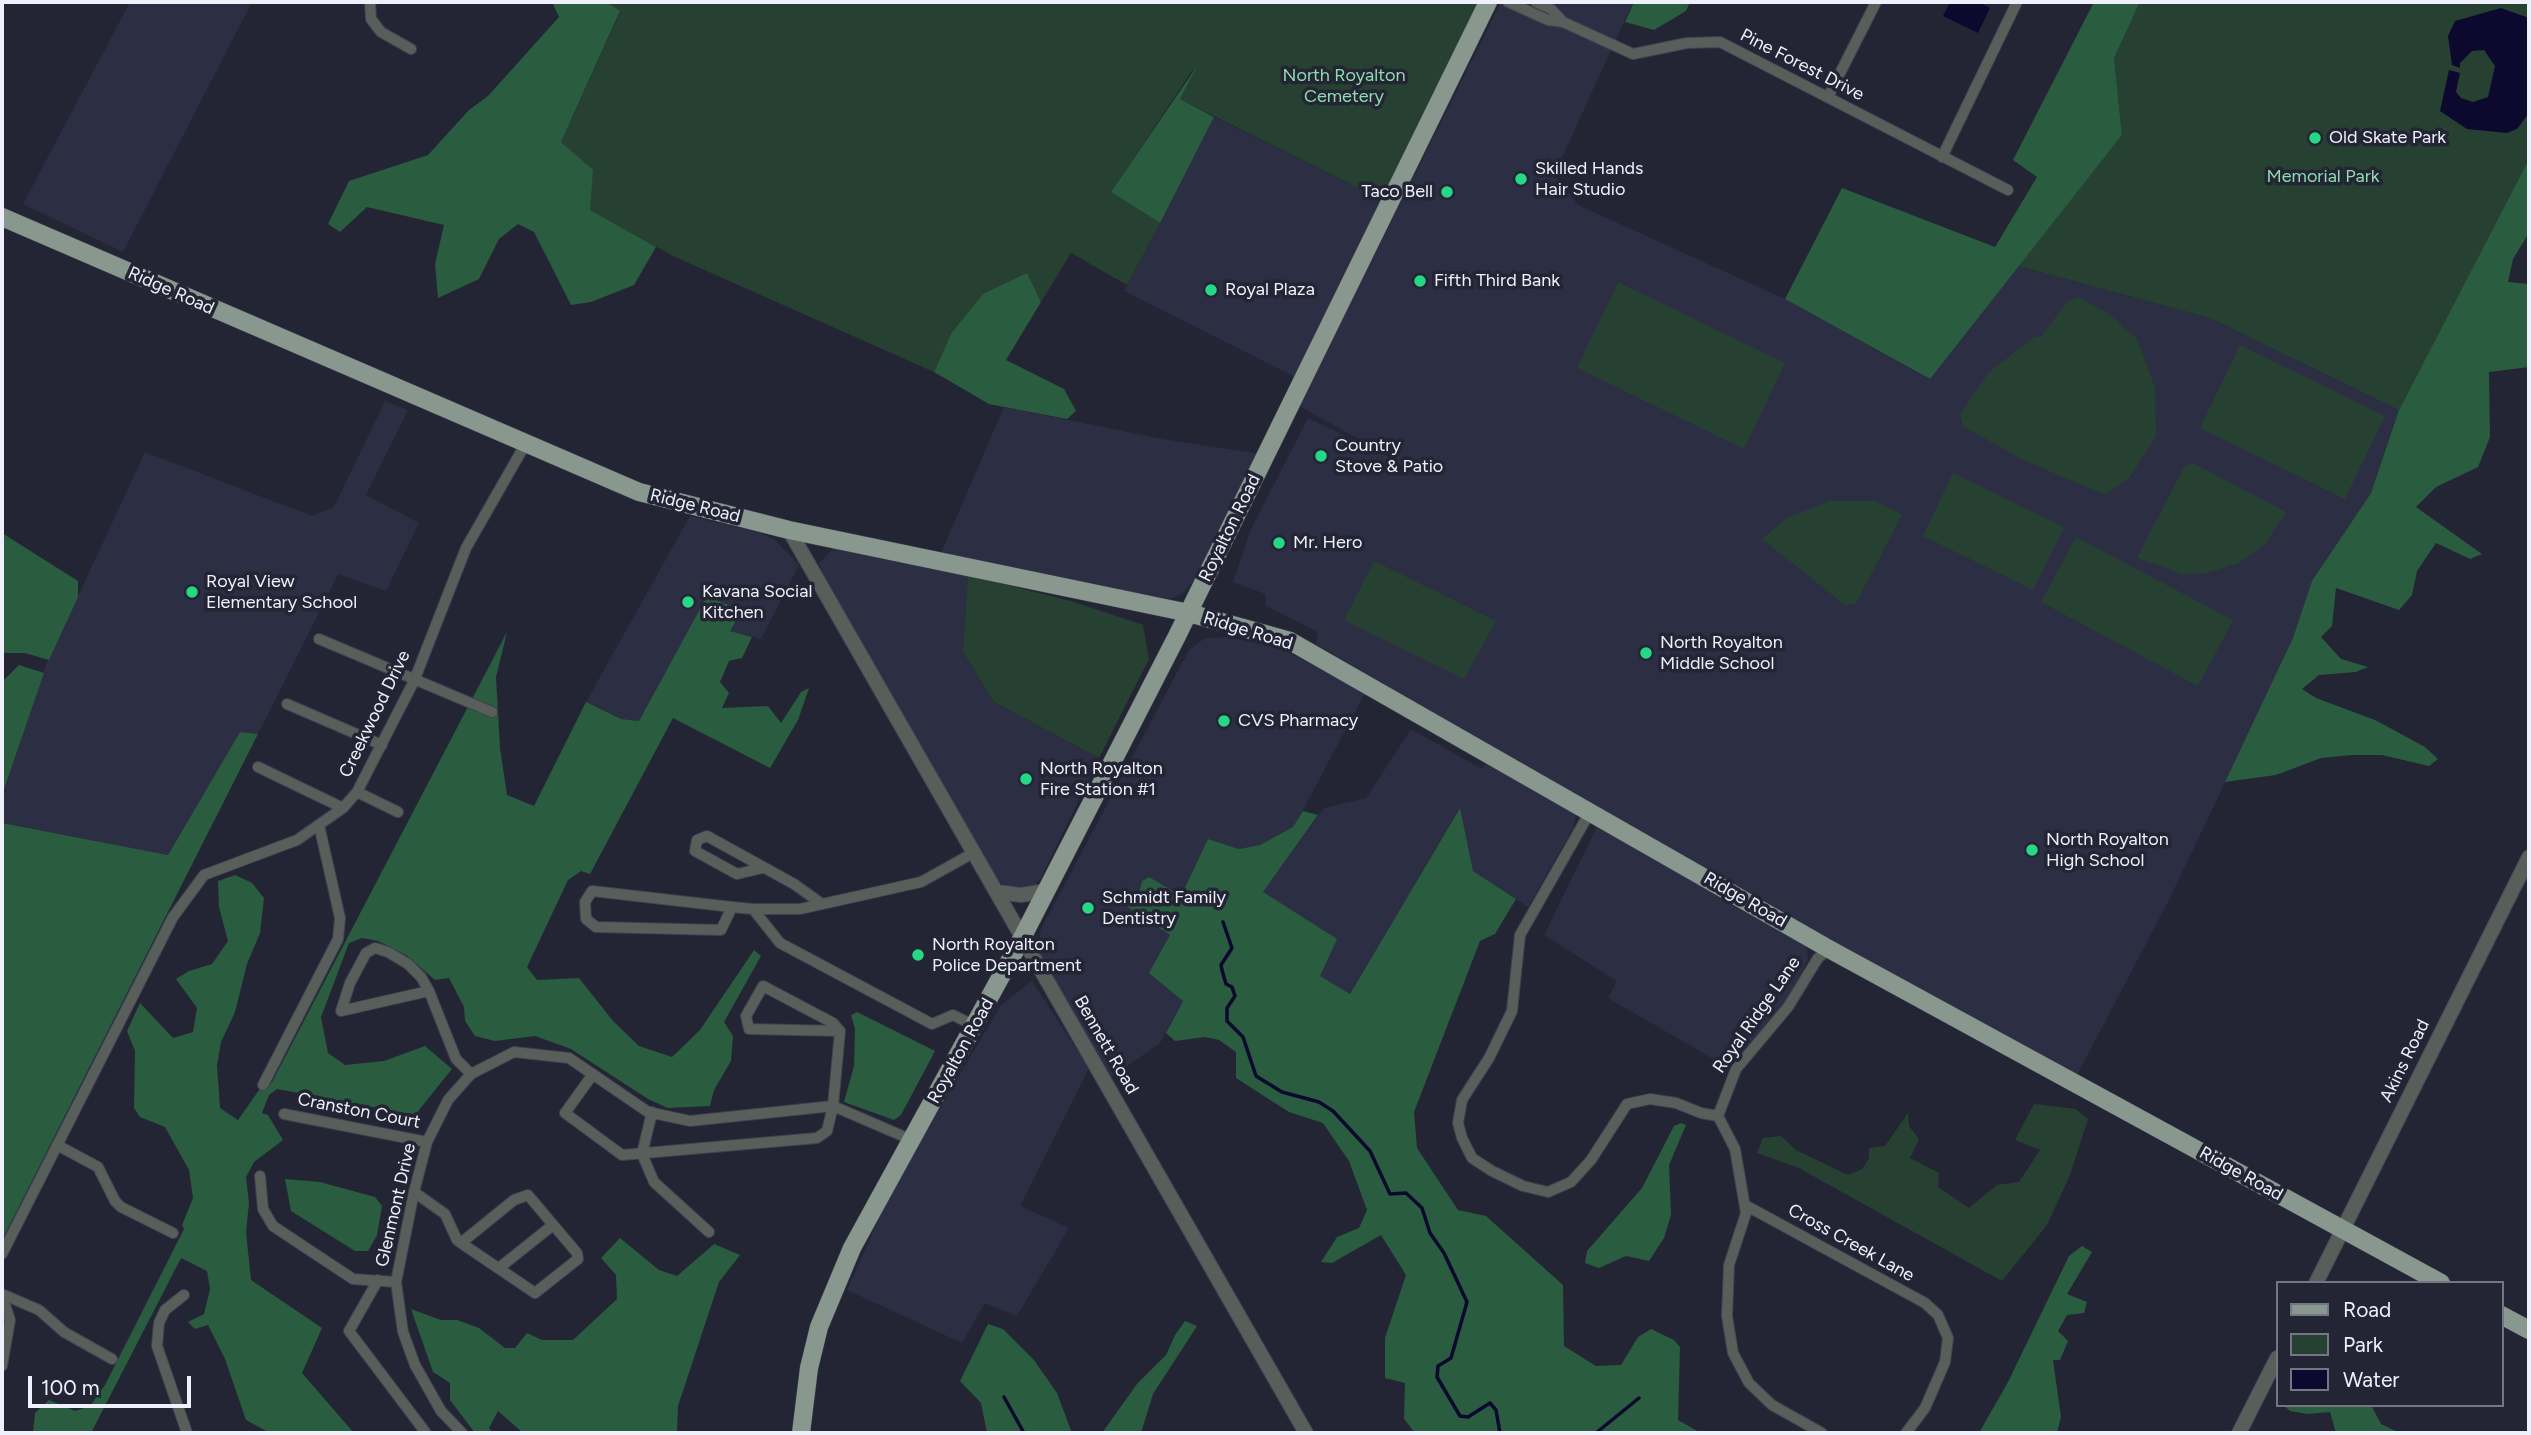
<!DOCTYPE html>
<html>
<head>
<meta charset="utf-8">
<style>
  body { margin:0 }
  #map { position:relative; width:2531px; height:1435px; overflow:hidden; background:#232534; font-family:Figtree,sans-serif }
  canvas { display:block }
  .frame { position:absolute; inset:0; border:4px solid #eff0fb; pointer-events:none }
  .legend { position:absolute; left:2276px; top:1281px; width:228px; height:126px; box-sizing:border-box; background:#232534; border:2px solid #757684; margin:0; padding:9px 12px; list-style:none; font-size:21px; color:#eff0fb }
  .legend li { display:flex; align-items:center; gap:14px; height:35px }
  .legend b { width:35px; border:2px solid #757684 }
  .scale { position:absolute; left:28px; top:1376px; width:163px; height:32px; box-sizing:border-box; border:4px solid #eff0fb; border-top:0; padding-left:9px; font-size:21px; line-height:24px; white-space:nowrap; color:#eff0fb; -webkit-text-stroke:5px #232534; paint-order:stroke }
</style>
</head>
<body>
<div id="map">
<canvas width="2531" height="1435"></canvas>
<div class="frame"></div>
<ul class="legend">
<li><b style="height:9px;background:#88988e"></b>Road</li>
<li><b style="height:19px;background:#264131"></b>Park</li>
<li><b style="height:19px;background:#0c082e"></b>Water</li>
</ul>
<div class="scale">100 m</div>
</div>
<script>
const ctx = document.querySelector('canvas').getContext('2d');
ctx.lineJoin = 'round';
function paint(path, color) { ctx.fillStyle = color; ctx.fill(path, 'evenodd'); }
const toPath = rows => new Path2D(rows.map(r => 'M' + r).join(''));
function stroke(path, color, width, dash) { ctx.strokeStyle = color; ctx.lineWidth = width; ctx.lineCap = dash ? 'butt' : 'round'; ctx.setLineDash(dash || []); ctx.stroke(path); }
function drawText(font, color, halo, rows, align = 'center') {
  ctx.font = font + ' Figtree,sans-serif'; ctx.lineWidth = 7; ctx.setLineDash([]); ctx.textBaseline = 'middle'; ctx.strokeStyle = halo; ctx.fillStyle = color; for (const [text, x, y, turn = 0] of rows) {
    ctx.save(); ctx.translate(x, y); ctx.rotate((+turn || 0) * Math.PI / 180); ctx.textAlign = isNaN(turn) ? turn : align; if (halo) ctx.strokeText(text, 0, 0); ctx.fillText(text, 0, 0); ctx.restore();
  }
}
const built = toPath([
  [130,2,252,2,123,252,23,204],
  [1501,2,1633,2,1554,175,1578,205,1785,299,1929,379,2018,266,2210,318,2399,410,2371,493,2312,581,2294,638,2169,900,2076,1077,1589,804,1316,644,1318,632,1266,606,1265,594,1233,582,1251,529,1308,418,1398,461,1299,406],
  [1214,117,1386,202,1299,379,1124,291],
  [385,401,408,410,366,495,419,523,386,591,338,574,258,734,240,732,168,855,2,823,2,795,46,665,145,452,312,516,334,507],
  [1004,407,1162,439,1261,454,1197,576,1184,592,1171,599,1028,574,941,553],
  [690,516,761,533,775,540,799,565,761,639,730,631,707,597,639,721,621,719,586,702],
  [834,548,968,575,963,652,994,702,1099,758,1041,878,1035,885,1009,888,993,877,831,592,819,563],
  [1228,637,1283,649,1365,693,1294,827,1260,845,1239,849,1208,839,1181,896,1210,951,1160,1043,1109,1079,1038,959,1040,931,1189,650,1205,638],
  [1411,729,1482,769,1488,761,1564,802,1576,815,1573,828,1528,907,1473,871,1459,809,1350,994,1320,976,1263,892,1324,808,1366,798],
  [1597,827,1601,827,1806,943,1808,960,1784,1004,1729,1068,1608,998,1617,981,1544,935],
  [1032,981,1089,1068,1020,1206,1069,1228,1017,1316,985,1303,962,1343,847,1290,879,1219,917,1147,1001,1005]
]);
const green = toPath([
  [607,2,1483,2,1386,202,1180,99,1194,68,1111,192,1160,223,1127,285,1071,253,1041,302,1027,273,951,334,934,372,673,256,589,210,592,170,561,142,620,12],
  [2140,2,2529,2,2529,159,2399,410,2210,318,2018,266,2122,135,2114,58],
  [1618,282,1785,363,1744,449,1577,368],
  [2078,297,2108,313,2137,339,2155,388,2156,436,2130,477,2105,495,2021,459,1963,426,1960,414,1989,372,2035,337,2041,337,2068,301],
  [2240,345,2385,416,2345,499,2200,428],
  [2193,463,2286,512,2266,543,2239,563,2206,573,2182,574,2137,558,2184,467],
  [1953,473,2064,527,2033,590,1923,536],
  [1830,501,1876,501,1902,515,1856,603,1845,605,1762,539,1787,518],
  [2076,537,2233,620,2198,686,2041,602],
  [1374,561,1496,621,1464,679,1344,620],
  [968,575,1074,602,1143,625,1149,659,1099,758,994,702,963,652],
  [2034,1104,2075,1109,2088,1119,2070,1175,2047,1225,2002,1281,1799,1168,1757,1153,1763,1138,1781,1136,1796,1150,1848,1175,1862,1169,1869,1158,1869,1148,1885,1146,1908,1113,1909,1126,1919,1139,1910,1158,1939,1173,1938,1187,1969,1208,1997,1185,2019,1182,2040,1150,2015,1140]
]);
const forest = toPath([
  [552,2,607,2,620,11,561,142,593,170,590,210,656,247,634,285,591,302,571,305,534,232,518,224,499,239,479,279,438,298,435,264,444,225,367,207,340,232,328,224,349,181,428,155,469,110,488,96,559,17],
  [1634,2,1690,2,1686,11,1654,30,1625,22],
  [2094,2,2140,2,2114,58,2122,135,1930,379,1785,299,1842,188,1995,247,2037,177,2013,160],
  [1197,66,1180,99,1214,117,1160,223,1111,192],
  [2529,159,2529,233,2513,259,2508,282,2529,284,2529,367,2489,372,2490,437,2478,467,2436,487,2416,507,2482,554,2470,559,2436,543,2417,571,2412,595,2399,610,2336,588,2332,626,2321,637,2341,659,2368,667,2356,672,2319,675,2302,689,2316,698,2375,720,2425,747,2438,759,2429,766,2382,755,2352,755,2321,758,2276,775,2225,782,2293,638,2312,581,2371,493,2399,410],
  [1027,273,1041,302,1006,360,1064,389,1076,411,1067,419,989,404,934,372,951,334,983,294],
  [2,533,78,581,78,597,49,660,25,653,2,653],
  [707,596,742,611,730,631,752,637,742,658,729,661,720,682,729,693,722,708,768,706,781,723,801,692,809,688,798,720,770,768,673,718,590,874,581,871,568,880,527,967,537,980,579,978,613,1021,639,1046,672,1057,700,1030,754,950,761,956,724,1022,733,1036,731,1061,714,1090,710,1106,668,1108,648,1099,571,1049,535,1036,495,1041,475,1036,465,1021,464,1007,449,978,435,980,406,955,378,941,362,938,349,943,321,1017,328,1053,345,1065,384,1061,425,1046,452,1069,415,1115,277,1089,269,1095,262,1113,268,1115,283,1140,254,1162,246,1177,249,1203,246,1232,251,1280,322,1328,302,1373,354,1433,270,1433,246,1420,225,1359,208,1325,195,1329,188,1322,204,1314,210,1289,207,1271,181,1258,91,1433,33,1433,35,1413,49,1400,75,1411,90,1406,105,1385,184,1229,182,1225,193,1198,189,1170,165,1127,140,1117,134,1108,135,1051,127,1031,140,1003,173,1038,193,1032,197,1008,176,979,189,971,212,964,228,941,219,907,218,881,235,875,252,883,264,898,260,933,247,964,235,1012,221,1042,217,1065,220,1108,238,1120,259,1090,272,1082,507,632,496,677,500,748,507,795,534,806,586,702,621,719,639,721],
  [19,665,44,673,2,795,2,682],
  [240,732,258,734,2,1240,2,823,168,855],
  [1460,808,1473,871,1516,899,1495,934,1480,941,1414,1112,1417,1148,1458,1210,1486,1216,1563,1285,1564,1346,1596,1366,1621,1365,1638,1337,1651,1329,1674,1340,1680,1347,1678,1420,1701,1433,1415,1433,1404,1419,1405,1383,1385,1378,1385,1338,1406,1275,1381,1235,1332,1263,1321,1262,1337,1237,1359,1228,1367,1210,1349,1161,1323,1123,1289,1112,1236,1078,1236,1052,1219,1040,1205,1037,1175,1041,1166,1033,1183,1001,1149,973,1170,935,1117,900,1125,892,1138,897,1142,881,1149,877,1181,896,1208,839,1239,849,1260,845,1293,827,1303,811,1318,815,1263,892,1337,939,1320,976,1350,994],
  [857,1012,935,1051,901,1115,894,1120,844,1102,854,1066,855,1029,851,1015],
  [1681,1123,1686,1125,1669,1165,1671,1215,1664,1238,1649,1261,1626,1256,1599,1268,1585,1263,1587,1251,1642,1188,1674,1126],
  [285,1179,320,1182,375,1197,382,1206,377,1235,368,1251,355,1251,291,1211],
  [620,1238,659,1270,677,1276,714,1244,740,1255,719,1282,678,1406,677,1433,523,1433,498,1411,489,1428,493,1433,475,1433,450,1400,450,1383,433,1372,411,1309,441,1320,457,1320,479,1328,505,1348,515,1348,527,1333,542,1340,573,1340,617,1299,616,1275,601,1258],
  [2082,1246,2092,1252,2067,1294,2087,1302,2084,1313,2067,1315,2058,1331,2068,1341,2060,1360,2053,1360,2061,1417,2057,1433,1979,1433,2008,1382,2069,1256],
  [1185,1321,1197,1326,1153,1394,1141,1433,1102,1433,1137,1384,1166,1355,1175,1335],
  [988,1324,1003,1329,1034,1360,1057,1393,1072,1433,987,1433,981,1403,960,1381],
  [2283,1405,2371,1405,2381,1424,2400,1433,2336,1433,2330,1412,2308,1414,2290,1411]
]);
const water = toPath([
  [1950,2,1978,2,1990,8,1978,33,1943,16],
  [2501,8,2529,18,2529,113,2517,129,2507,133,2467,129,2440,111,2449,70,2460,73,2456,92,2461,98,2473,102,2488,97,2495,66,2484,50,2472,51,2460,63,2460,68,2452,65,2448,36,2455,21]
]);
const stream = toPath([
  [1223,922,1232,948,1221,965,1222,970,1226,984,1232,987,1235,996,1227,1008,1227,1021,1243,1037,1256,1076,1282,1092,1319,1102,1333,1111,1370,1151,1390,1194,1406,1193,1422,1208,1430,1233,1444,1253,1467,1302,1451,1358,1438,1366,1437,1377,1460,1416,1468,1417,1490,1403,1496,1410,1500,1433],
  [1004,1397,1024,1433],
  [1596,1433,1639,1398]
]);
const minor = toPath([
  [370,2,371,19,381,32,411,49],
  [1508,2,1548,20,1563,22],
  [1536,2,1551,9,1563,22,1633,54,1687,43,1720,42,2008,190],
  [1828,97,1876,2],
  [1942,157,2017,2],
  [319,639,492,712],
  [287,704,382,745],
  [258,767,343,808],
  [357,792,398,812],
  [1590,812,1520,935,1512,1011,1489,1058,1462,1100,1458,1123,1462,1138,1472,1158,1492,1171,1523,1186,1548,1192,1571,1182,1591,1160,1627,1104,1650,1099,1676,1103,1701,1113,1718,1116],
  [763,868,737,874,695,851,697,840,707,836,794,884,822,904],
  [732,907,721,930,596,927,586,919,585,902,592,891,732,907,753,909,800,909,921,882,975,852],
  [753,909,780,943,932,1024,953,1015,975,1026],
  [429,991,341,1011,350,983,366,953,375,948,388,952,408,964,421,977,429,991,456,1059,471,1074],
  [593,1074,565,1113,622,1155,817,1138,827,1131,833,1106,840,1031,833,1023,763,986,746,1016,749,1029,840,1031],
  [263,1085,338,939,340,918,319,825],
  [652,1112,642,1154,654,1182,709,1232],
  [284,1114,427,1142],
  [57,1145,98,1167,115,1201,121,1207,173,1233],
  [260,1176,263,1209,273,1226,353,1279,396,1282],
  [414,1192,445,1214,457,1240,461,1243,535,1293,578,1259,577,1253,528,1195,514,1200,461,1243],
  [1745,1205,1925,1303,1938,1315,1948,1338,1945,1362,1925,1408,1906,1433],
  [2,1254,173,917,204,875,297,840,343,808,357,792,414,681,466,548,526,443],
  [499,1268,553,1225],
  [378,1280,349,1331,426,1433],
  [2,1294,39,1310,64,1332,112,1359],
  [184,1295,165,1310,159,1323,157,1346,187,1433],
  [2,1296,10,1320,2,1366],
  [462,1433,441,1411,415,1365,403,1332,396,1282,414,1192,427,1142,448,1100,471,1074,514,1052,569,1058,648,1112,690,1121,833,1106,912,1140],
  [1822,1433,1772,1405,1749,1383,1733,1353,1727,1316,1729,1265,1746,1213,1735,1149,1718,1116,1736,1069,1788,1007,1818,958,1829,949]
]);
const tertiary = toPath([
  [789,530,1306,1433],
  [997,892,1021,895,1046,891],
  [2316,1283,2529,857],
  [2239,1433,2277,1358]
]);
const primary = toPath([
  [2,217,639,492,789,530,1189,613,1290,641,1829,949,2441,1283],
  [2501,1315,2529,1330],
  [801,1433,809,1368,819,1327,852,1248,1022,938,1177,636,1488,2]
]);
const markers = [
  [2315,138,7,"#26d886"],
  [1521,179,7,"#26d886"],
  [1447,192,7,"#26d886"],
  [1420,281,7,"#26d886"],
  [1211,290,7,"#26d886"],
  [1321,456,7,"#26d886"],
  [1279,543,7,"#26d886"],
  [192,592,7,"#26d886"],
  [688,602,7,"#26d886"],
  [1646,653,7,"#26d886"],
  [1224,721,7,"#26d886"],
  [1026,779,7,"#26d886"],
  [2032,850,7,"#26d886"],
  [1088,908,7,"#26d886"],
  [918,955,7,"#26d886"]
];
const streetNames = [
  ["Pine Forest Drive",1802,65,27],
  ["Ridge Road",171,291,24],
  ["Ridge Road",695,506,14],
  ["Royalton Road",1230,528,-64],
  ["Ridge Road",1248,631,17],
  ["Creekwood Drive",375,714,-64],
  ["Ridge Road",1745,900,30],
  ["Royal Ridge Lane",1757,1015,-55],
  ["Bennett Road",1106,1045,60],
  ["Royalton Road",961,1051,-61],
  ["Akins Road",2405,1061,-64],
  ["Cranston Court",359,1111,11],
  ["Ridge Road",2241,1174,29],
  ["Glenmont Drive",396,1205,-77],
  ["Cross Creek Lane",1851,1243,29]
];
const parkNames = [
  ["North Royalton",1344,76],
  ["Cemetery",1344,97],
  ["Memorial Park",2323,177]
];
const poiNames = [
  ["Old Skate Park",2329,138],
  ["Skilled Hands",1535,169],
  ["Hair Studio",1535,190],
  ["Taco Bell",1433,192,"right"],
  ["Fifth Third Bank",1434,281],
  ["Royal Plaza",1225,290],
  ["Country",1335,446],
  ["Stove & Patio",1335,467],
  ["Mr. Hero",1293,543],
  ["Royal View",206,582],
  ["Elementary School",206,603],
  ["Kavana Social",702,592],
  ["Kitchen",702,613],
  ["North Royalton",1660,643],
  ["Middle School",1660,664],
  ["CVS Pharmacy",1238,721],
  ["North Royalton",1040,769],
  ["Fire Station #1",1040,790],
  ["North Royalton",2046,840],
  ["High School",2046,861],
  ["Schmidt Family",1102,898],
  ["Dentistry",1102,919],
  ["North Royalton",932,945],
  ["Police Department",932,966]
];
paint(built, '#2c2e43');
paint(green, '#264131');
paint(forest, '#2a5c3f');
paint(water, '#0c082e');
stroke(stream, '#0c082e', 3.5);
stroke(minor, '#404150', 12);
stroke(tertiary, '#404150', 16);
stroke(primary, '#404150', 19);
stroke(minor, '#585f5a', 10);
stroke(tertiary, '#585f5a', 14);
stroke(primary, '#88988e', 18);
for (const [x, y, r, color] of markers) { const dot = new Path2D(); dot.arc(x, y, r, 0, 2 * Math.PI); ctx.fillStyle = color; ctx.fill(dot); stroke(dot, '#232534', 2.5); }
drawText('18px', '#eff0fb', '#232534', streetNames);
drawText('18px', '#8fddad', '#232534', parkNames);
drawText('18px', '#eff0fb', '#232534', poiNames, 'left');
</script>
</body>
</html>
